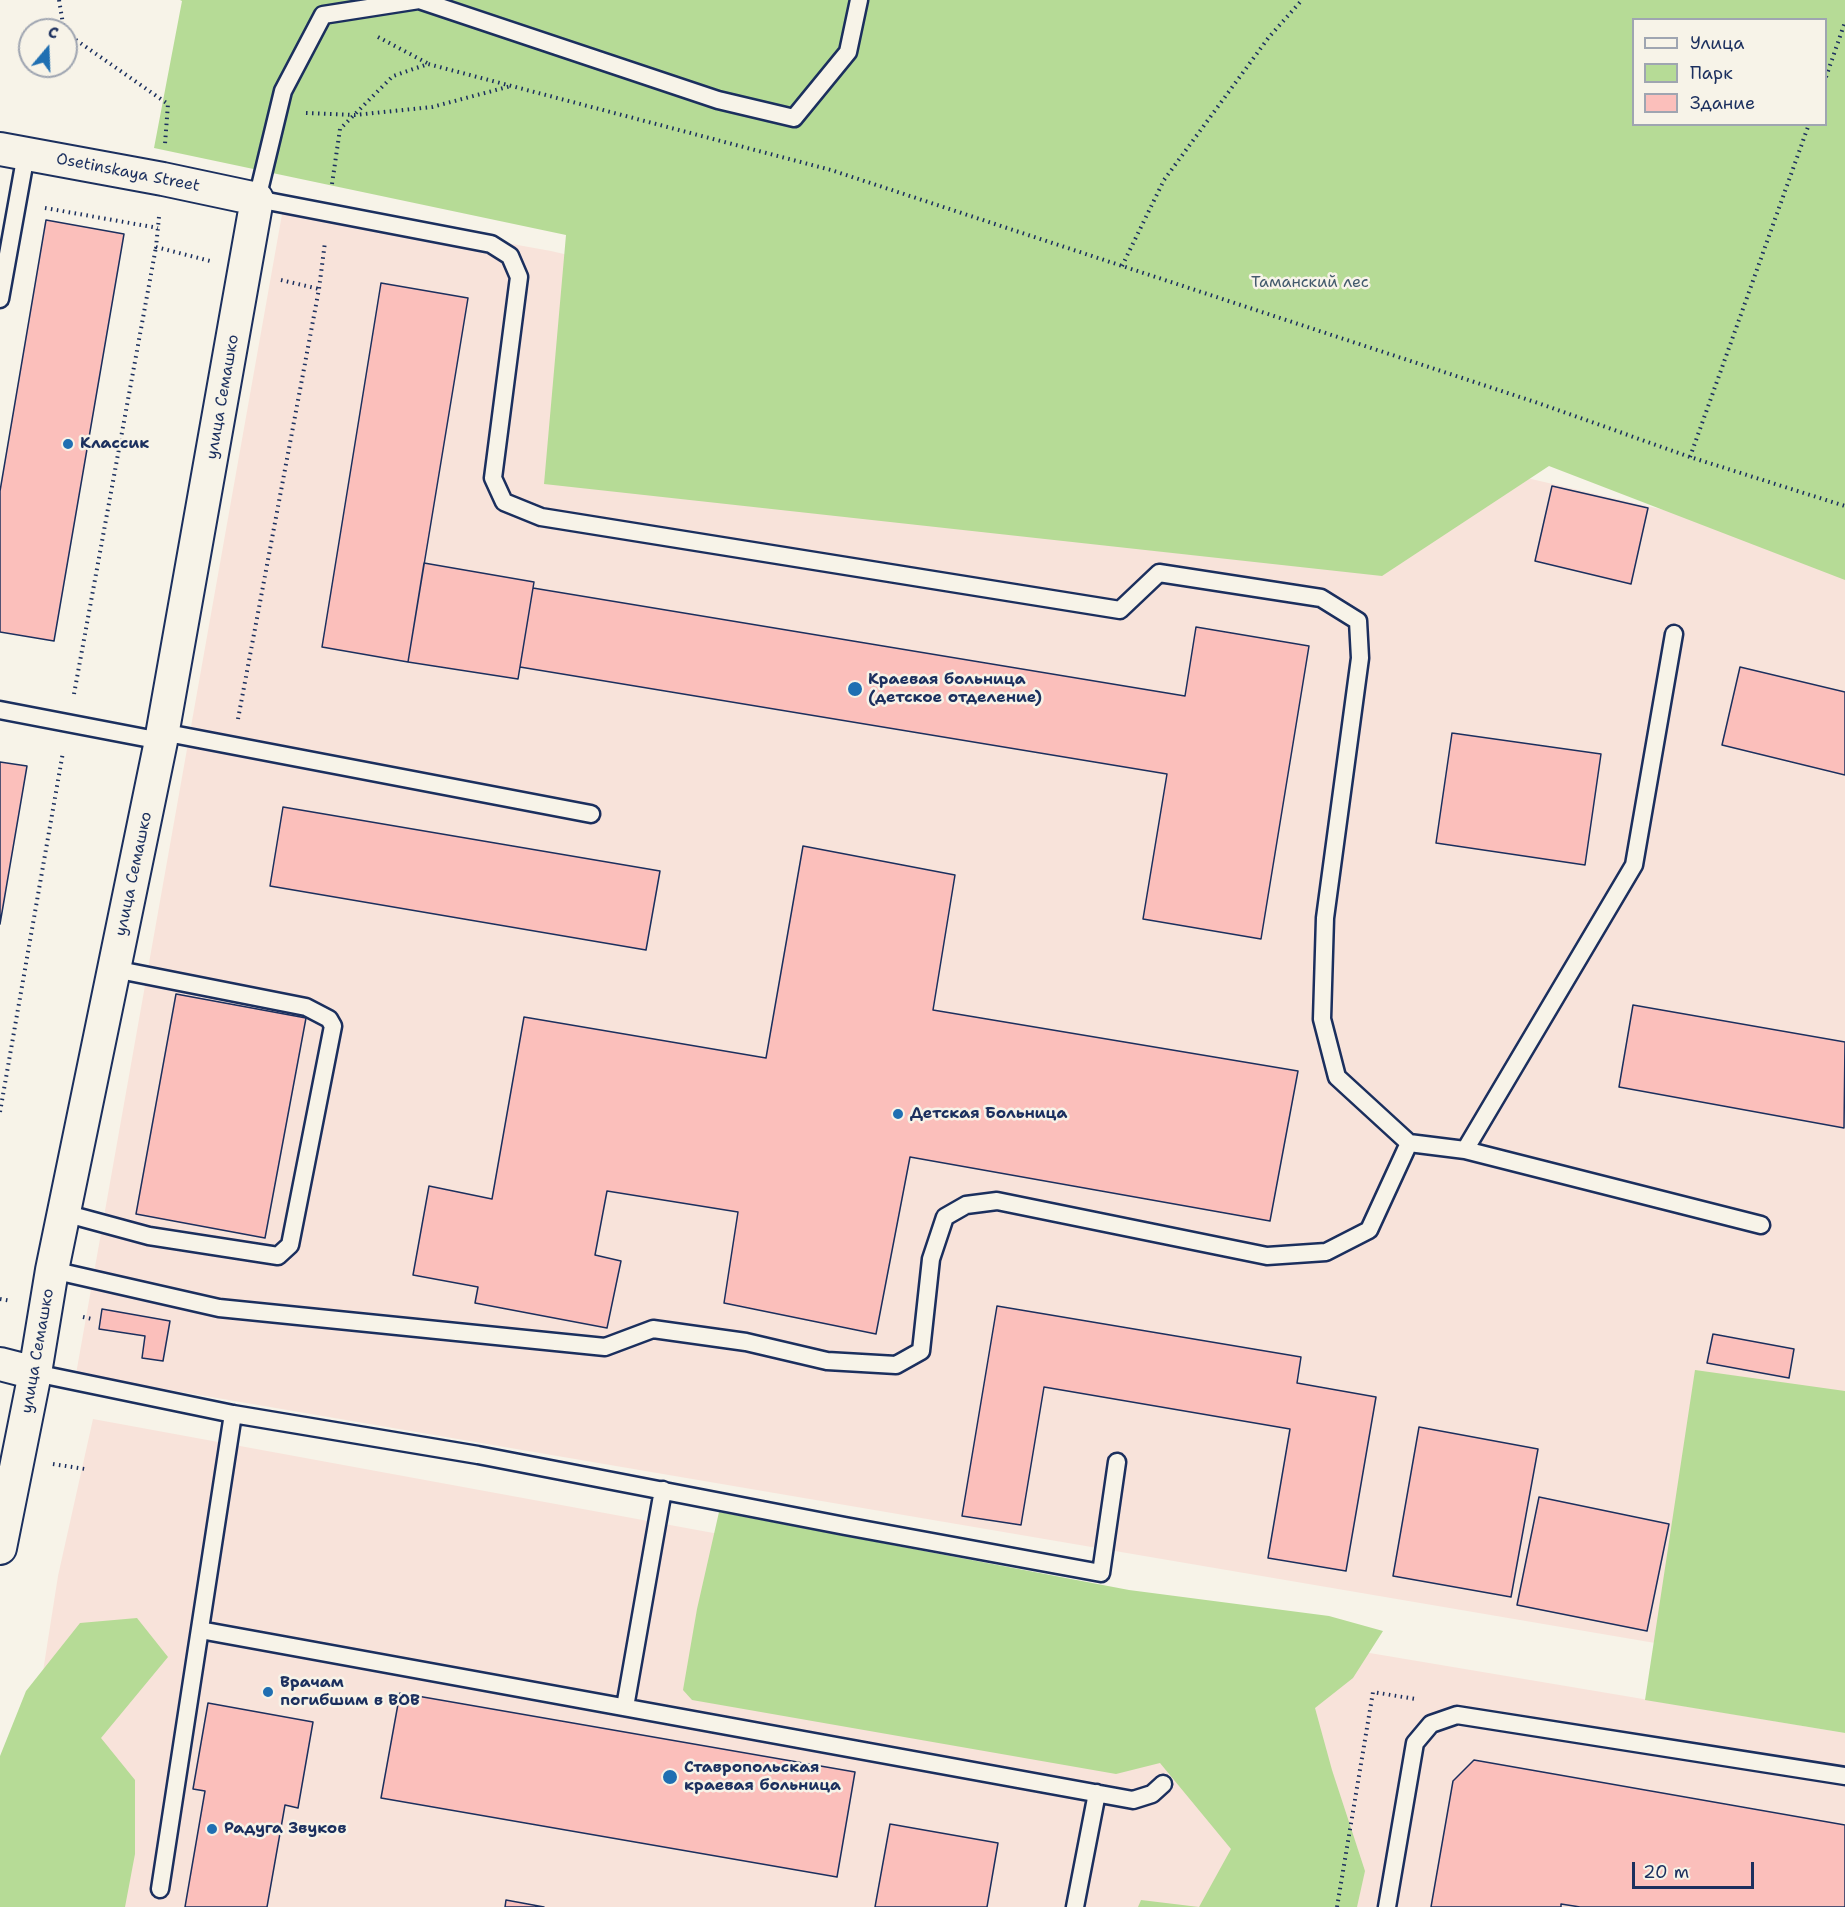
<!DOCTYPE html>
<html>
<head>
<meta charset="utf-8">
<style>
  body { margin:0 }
  #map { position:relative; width:1845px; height:1907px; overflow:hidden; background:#f7f3e8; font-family:"Shantell Sans",sans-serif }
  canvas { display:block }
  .legend { position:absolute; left:1632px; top:18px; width:195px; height:108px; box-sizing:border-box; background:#f7f3e8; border:2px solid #9fa5b1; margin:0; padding:8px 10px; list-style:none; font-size:18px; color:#1b2f5e }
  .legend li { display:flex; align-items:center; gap:12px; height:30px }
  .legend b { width:30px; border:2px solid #9fa5b1 }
  .north { position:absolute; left:18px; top:18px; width:60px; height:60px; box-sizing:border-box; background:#f7f3e8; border:2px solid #9fa5b1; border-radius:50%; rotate:19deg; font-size:16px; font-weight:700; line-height:24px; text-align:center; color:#1b2f5e }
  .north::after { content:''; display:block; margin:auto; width:21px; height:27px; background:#1f6fb2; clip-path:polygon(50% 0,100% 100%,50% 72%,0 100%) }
  .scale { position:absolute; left:1632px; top:1862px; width:122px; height:27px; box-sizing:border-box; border:3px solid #1b2f5e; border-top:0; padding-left:8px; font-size:18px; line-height:21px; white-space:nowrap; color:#1b2f5e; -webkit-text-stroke:4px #f7f3e8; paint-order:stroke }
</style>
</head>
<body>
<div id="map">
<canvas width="1845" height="1907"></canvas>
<ul class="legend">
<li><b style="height:8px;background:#f7f3e8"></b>Улица</li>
<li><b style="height:16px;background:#b6db96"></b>Парк</li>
<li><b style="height:16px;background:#fbbfbb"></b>Здание</li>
</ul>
<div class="north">С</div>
<div class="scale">20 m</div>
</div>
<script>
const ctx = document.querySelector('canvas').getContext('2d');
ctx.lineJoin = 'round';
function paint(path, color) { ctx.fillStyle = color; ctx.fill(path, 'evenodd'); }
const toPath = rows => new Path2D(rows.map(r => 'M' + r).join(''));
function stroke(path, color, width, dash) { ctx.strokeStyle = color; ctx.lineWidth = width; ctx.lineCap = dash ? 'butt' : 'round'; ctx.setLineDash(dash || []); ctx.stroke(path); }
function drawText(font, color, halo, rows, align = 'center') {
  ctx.font = font + ' "Shantell Sans",sans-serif'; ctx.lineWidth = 5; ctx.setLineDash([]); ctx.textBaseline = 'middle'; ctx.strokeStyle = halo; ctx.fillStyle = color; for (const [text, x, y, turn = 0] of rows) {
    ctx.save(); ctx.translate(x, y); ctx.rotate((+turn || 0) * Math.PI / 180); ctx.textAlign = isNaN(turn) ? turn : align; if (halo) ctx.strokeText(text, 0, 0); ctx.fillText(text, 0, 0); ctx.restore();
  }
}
const built = toPath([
  [284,203,551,251,1845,552,1845,1400,1655,1643,76,1374],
  [93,1419,1334,1647,1845,1733,1845,1907,6,1907,58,1576]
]);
const green = toPath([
  [180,0,1845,0,1845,580,1549,466,1382,576,544,484,566,235,154,148,182,1],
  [1634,20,1826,20,1826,124,1634,124],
  [1695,1370,1845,1391,1845,1733,1645,1700],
  [719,1512,1129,1590,1329,1616,1383,1631,1353,1678,1315,1708,1332,1770,1365,1871,1357,1907,1138,1907,1141,1900,1199,1907,1231,1849,1160,1763,1116,1774,692,1700,683,1690,697,1609],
  [137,1618,168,1657,101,1738,135,1780,135,1854,125,1907,0,1907,0,1756,26,1691,80,1623]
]);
const building = toPath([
  [46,220,124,234,54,641,0,632,0,491,46,220],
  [381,283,468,298,408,662,322,647,381,283],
  [1552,486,1648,508,1631,584,1535,561,1552,486],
  [424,563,534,582,518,679,408,662,424,563],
  [533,588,1185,696,1196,627,1309,646,1261,939,1143,919,1167,774,520,667,533,588],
  [1740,667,1845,692,1845,775,1722,745,1740,667],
  [1452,733,1601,754,1585,865,1436,843,1452,733],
  [0,762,27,766,0,924,0,762],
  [283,807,660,871,646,950,270,886,283,807],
  [803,846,955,875,933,1010,1298,1071,1270,1221,910,1157,876,1334,724,1303,738,1212,607,1191,595,1255,621,1261,607,1328,475,1303,478,1287,413,1275,429,1186,492,1199,524,1017,766,1058,803,846],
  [176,994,306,1018,265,1238,136,1214,176,994],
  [1633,1005,1845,1042,1844,1128,1619,1087,1633,1005],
  [997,1306,1301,1357,1297,1383,1376,1397,1346,1571,1268,1558,1290,1429,1044,1387,1021,1525,962,1516,997,1306],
  [102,1309,170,1321,163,1361,142,1358,145,1336,99,1329,102,1309],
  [1713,1334,1794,1349,1789,1378,1707,1363,1713,1334],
  [1419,1427,1538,1449,1511,1597,1393,1576,1419,1427],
  [1539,1497,1669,1524,1647,1631,1517,1605,1539,1497],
  [400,1693,855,1772,837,1877,381,1798,400,1693],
  [208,1703,313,1722,298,1808,285,1805,267,1907,185,1907,205,1791,193,1789,208,1703],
  [1474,1760,1845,1825,1845,1907,1580,1907,1561,1904,1561,1907,1431,1907,1453,1781,1474,1760],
  [890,1824,998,1843,987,1907,875,1907,890,1824],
  [506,1900,544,1907,505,1907,506,1900]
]);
const path = toPath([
  [59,0,64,30],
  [66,33,168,104,165,144],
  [378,37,427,63],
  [1826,77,1845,22],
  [306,113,355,115,432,107,511,86],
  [332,184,340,129,393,76,428,64,831,170,1538,403,1690,457,1845,506],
  [45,208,158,228],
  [159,217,156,247,210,261],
  [1122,266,1164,180,1269,37,1302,0],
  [281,280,319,289],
  [1690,457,1809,124],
  [74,694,156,247],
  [238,719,319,289,325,242],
  [0,1112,63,752],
  [0,1299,11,1301],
  [83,1317,92,1319],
  [53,1464,85,1469],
  [1337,1907,1373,1692,1415,1699]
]);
const lane = toPath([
  [0,299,26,154],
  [0,710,161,741],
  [162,732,591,814],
  [1409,1143,1465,1150,1761,1225],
  [1465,1150,1634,865,1674,634],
  [64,1213,149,1236,278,1256,290,1245,333,1026,329,1019,306,1007,114,969],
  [52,1270,219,1308,605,1347,653,1329,746,1342,827,1361,896,1365,921,1351,931,1259,945,1217,966,1205,997,1201,1267,1256,1326,1252,1369,1230,1409,1143,1337,1077,1322,1019,1325,918,1360,658,1358,621,1321,598,1159,573,1120,610,541,517,504,502,493,478,519,277,510,256,491,244,257,199,283,91,323,15,419,0,718,100,794,118,848,52,859,0],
  [35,1373,233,1414,478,1455,845,1526,1101,1573,1117,1462],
  [200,1630,1133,1800,1152,1794,1163,1784],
  [625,1707,663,1490],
  [160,1889,233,1414],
  [1075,1907,1097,1793],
  [1387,1907,1415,1743,1431,1724,1457,1715,1845,1776]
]);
const street = toPath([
  [0,149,163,179,257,199,161,741,52,1270,35,1373,0,1548],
  [0,1364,35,1373]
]);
const markers = [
  [68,444,6,"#1f6fb2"],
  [855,689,8,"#1f6fb2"],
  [898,1114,6,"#1f6fb2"],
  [268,1692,6,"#1f6fb2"],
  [670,1777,8,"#1f6fb2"],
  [212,1829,6,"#1f6fb2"]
];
const streetNames = [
  ["Osetinskaya Street",128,173,11],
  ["улица Семашко",223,397,-80],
  ["улица Семашко",134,874,-78],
  ["улица Семашко",38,1351,-80]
];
const parkNames = [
  ["Таманский лес",1310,283]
];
const poiNames = [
  ["Классик",80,444],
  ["Краевая больница",868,680],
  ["(детское отделение)",868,698],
  ["Детская Больница",910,1114],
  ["Врачам",280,1683],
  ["погибшим в ВОВ",280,1701],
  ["Ставропольская",684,1768],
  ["краевая больница",684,1786],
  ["Радуга Звуков",224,1829]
];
paint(built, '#f8e3da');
paint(green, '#b6db96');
paint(building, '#fbbfbb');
stroke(building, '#1b2f5e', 1.5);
stroke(lane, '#1b2f5e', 21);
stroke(street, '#1b2f5e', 36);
stroke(path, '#1b2f5e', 4, [1.5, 4.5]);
stroke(lane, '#f7f3e8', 16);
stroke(street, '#f7f3e8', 32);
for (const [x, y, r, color] of markers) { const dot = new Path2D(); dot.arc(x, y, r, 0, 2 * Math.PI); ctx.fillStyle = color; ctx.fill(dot); stroke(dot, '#f7f3e8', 2); }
drawText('16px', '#1b2f5e', '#f7f3e8', streetNames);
drawText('16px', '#425a6c', '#f7f3e8', parkNames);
drawText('bold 16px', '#1b2f5e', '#f7f3e8', poiNames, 'left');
</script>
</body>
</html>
